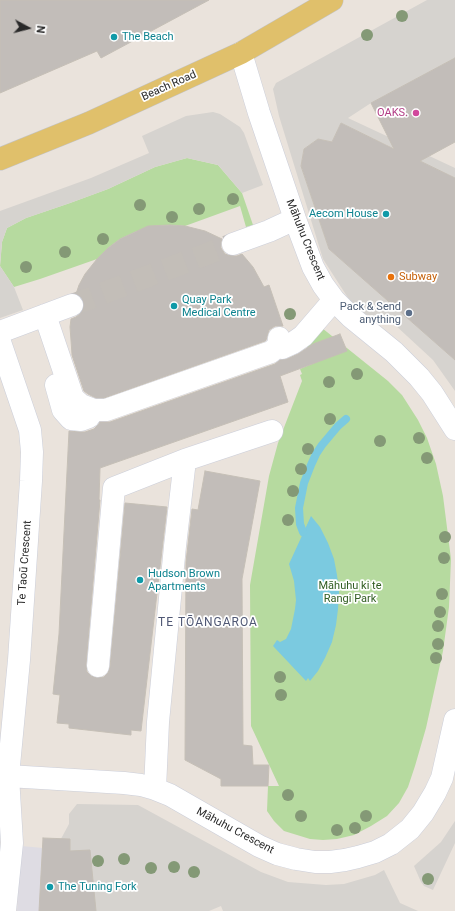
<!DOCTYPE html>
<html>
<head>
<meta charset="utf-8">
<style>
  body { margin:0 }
  #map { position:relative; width:455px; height:911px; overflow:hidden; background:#eae3dc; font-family:Roboto,sans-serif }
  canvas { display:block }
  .north { position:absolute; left:8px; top:8px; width:40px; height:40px; -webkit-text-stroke:3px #fff; paint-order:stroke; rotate:97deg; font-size:11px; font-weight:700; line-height:16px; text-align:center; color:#292929 }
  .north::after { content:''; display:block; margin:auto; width:14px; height:18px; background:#292929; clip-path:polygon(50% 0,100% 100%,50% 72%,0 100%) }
</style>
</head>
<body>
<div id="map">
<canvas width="455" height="911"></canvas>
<div class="north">N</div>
</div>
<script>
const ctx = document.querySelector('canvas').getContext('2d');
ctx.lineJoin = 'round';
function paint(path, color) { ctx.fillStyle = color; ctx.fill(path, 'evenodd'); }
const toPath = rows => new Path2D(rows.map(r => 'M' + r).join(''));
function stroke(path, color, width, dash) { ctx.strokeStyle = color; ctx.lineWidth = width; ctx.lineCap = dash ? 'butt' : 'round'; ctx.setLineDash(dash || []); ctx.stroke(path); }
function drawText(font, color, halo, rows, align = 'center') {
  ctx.font = font + ' Roboto,sans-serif'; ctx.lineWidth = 3.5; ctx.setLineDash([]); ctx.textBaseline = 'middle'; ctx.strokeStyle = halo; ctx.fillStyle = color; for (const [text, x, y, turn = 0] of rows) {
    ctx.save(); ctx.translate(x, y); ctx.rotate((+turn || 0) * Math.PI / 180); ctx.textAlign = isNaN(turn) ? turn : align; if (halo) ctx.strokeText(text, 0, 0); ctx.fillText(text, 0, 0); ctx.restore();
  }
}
const industrial = toPath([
  [21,846,43,848,63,911,17,911]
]);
const green = toPath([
  [187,158,218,165,242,193,253,225,246,227,240,206,185,226,170,225,156,226,135,232,120,239,108,248,97,259,40,279,14,287,0,266,2,242,7,228,26,218,70,203,108,189,155,167],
  [322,328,388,381,402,395,418,420,427,438,436,464,443,496,451,559,449,607,443,651,426,728,415,766,408,787,399,803,387,816,371,826,354,835,337,839,323,840,310,839,284,831,274,821,267,811,268,786,279,786,251,726,250,585,269,476,278,443,302,381,300,375,302,374,300,369,312,364,307,346]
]);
const plaza = toPath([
  [427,0,455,0,455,58,371,103,348,118,455,168,455,178,341,123,332,142,318,139,304,149,301,166,329,249,455,360,455,391,433,360,381,312,373,323,352,304,323,259,279,116,273,89,276,83],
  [213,112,220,114,240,127,244,133,263,185,242,193,218,165,187,158,155,167,108,189,70,203,26,218,7,228,2,242,0,266,14,287,23,310,0,318,0,211,91,178,149,153,142,136,186,116],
  [77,804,138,805,261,872,288,882,326,885,344,884,375,875,384,870,400,903,418,911,223,911,221,906,209,911,63,911,56,848,69,824,69,814],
  [455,821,455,843,433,890,424,886,421,882,414,866,441,842]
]);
const water = toPath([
  [311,516,320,527,328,543,334,559,337,575,339,592,338,609,336,625,332,642,325,658,318,671,310,681,308,678,306,681,273,646,277,640,280,642,286,639,291,629,295,609,296,600,294,581,289,564]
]);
const stream = toPath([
  [303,532,300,524,299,508,304,483,311,465,316,454,322,445,338,426,346,419]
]);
const building = toPath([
  [0,0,209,0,101,58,97,51,0,93,0,0],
  [455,58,455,142,420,161,455,178,455,360,329,249,301,166,304,149,318,139,332,142,341,123,394,149,371,103,455,58],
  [170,225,185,226,205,231,222,239,221,242,221,248,225,254,231,256,237,256,242,254,253,267,264,287,269,285,283,326,275,326,269,330,266,340,265,341,104,398,96,398,88,394,84,391,72,355,72,354,70,327,71,319,76,317,81,313,84,307,84,300,80,296,76,294,79,285,85,274,97,259,108,248,120,239,148,226,170,225],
  [340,334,347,351,280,376,288,402,100,468,99,500,100,500,86,665,87,672,91,676,97,678,104,677,108,673,110,667,125,503,167,507,141,731,131,730,131,735,69,728,69,724,57,723,60,695,53,694,59,634,69,431,80,432,85,432,94,429,98,425,100,422,110,422,275,364,280,360,287,359,298,354,313,344,340,334],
  [205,471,260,481,242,579,243,745,252,746,253,765,269,765,268,786,221,786,221,779,185,760,186,562,192,509,198,510,205,471],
  [43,838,70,839,70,851,90,850,96,911,39,911,43,838]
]);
const minorTunnel = toPath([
  [72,305,233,244]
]);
const minor = toPath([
  [241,53,259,113,295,219,313,267,323,285,334,300,351,317,394,352,419,377,432,393,455,429],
  [233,244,269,231,295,219],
  [45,315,73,398,81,405,94,410,106,410,271,352,278,346,279,338],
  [0,332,72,305],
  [0,342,30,430,32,452,31,481,19,660,8,776,12,843,5,911],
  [282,348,293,343,303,336,334,300],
  [56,385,63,410,71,419,81,420,89,417],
  [98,666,114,488,185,460,272,431],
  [8,776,124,783,141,785,155,789,170,795,259,846,277,854,296,859,315,862,330,862,345,860,358,857,375,852,391,844,410,829,423,813,435,793,442,778,455,720],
  [155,789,158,722,175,546,185,460]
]);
const major = toPath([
  [0,159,89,123,241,53,332,0]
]);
const trees = [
  [402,16],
  [367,35],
  [233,199],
  [140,205],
  [199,209],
  [172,217],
  [103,239],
  [65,252],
  [26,267],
  [290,314],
  [357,374],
  [329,382],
  [330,419],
  [419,438],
  [380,441],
  [308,449],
  [427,458],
  [301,469],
  [293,491],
  [288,520],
  [445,537],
  [444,558],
  [442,594],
  [440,612],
  [438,626],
  [438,644],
  [436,658],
  [280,677],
  [281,695],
  [288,795],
  [301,816],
  [366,816],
  [355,828],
  [337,830],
  [124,859],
  [98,861],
  [174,867],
  [151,868],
  [194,872],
  [428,879]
];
const markers = [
  [114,37,4,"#0f9aa8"],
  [416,113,4,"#d1479c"],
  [386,214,4,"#0f9aa8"],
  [391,277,4,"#e8710a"],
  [174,306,4,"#0f9aa8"],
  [409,313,4,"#5c6f8a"],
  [140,580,4,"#0f9aa8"],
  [50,887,4,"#0f9aa8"]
];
const cultureNames = [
  ["The Beach",122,37],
  ["Aecom House",378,214,"right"],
  ["Quay Park",182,300],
  ["Medical Centre",182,313],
  ["Hudson Brown",148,574],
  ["Apartments",148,587],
  ["The Tuning Fork",58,887]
];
const streetNames = [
  ["Beach Road",169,86,-24],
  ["Māhuhu Crescent",305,240,68],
  ["Te Taoū Crescent",25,563,-86],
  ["Māhuhu Crescent",235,831,28]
];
const hotelNames = [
  ["OAKS.",408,113]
];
const foodNames = [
  ["Subway",399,277]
];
const serviceNames = [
  ["Pack & Send",401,307],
  ["anything",401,320]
];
const parkNames = [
  ["Māhuhu ki te",350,586],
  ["Rangi Park",350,599]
];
const neighbourhoodNames = [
  ["TE TŌANGAROA",208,623]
];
paint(industrial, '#dedce3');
paint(green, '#b6da9f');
paint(plaza, '#d6d3cf');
paint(water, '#7bcae0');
stroke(stream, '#7bcae0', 8);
paint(building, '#c2bdb9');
stroke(building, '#c5bfb6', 1);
stroke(minorTunnel, '#c3beb8', 22, [22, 11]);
stroke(minor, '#cbced9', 23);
stroke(major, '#c3c3c3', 23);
stroke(minor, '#fff', 22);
stroke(major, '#e0c06b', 22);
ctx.fillStyle = '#849976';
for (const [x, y] of trees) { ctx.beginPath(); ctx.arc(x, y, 6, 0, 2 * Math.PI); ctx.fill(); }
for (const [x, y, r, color] of markers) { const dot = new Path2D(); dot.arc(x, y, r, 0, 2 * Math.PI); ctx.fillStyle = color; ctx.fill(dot); stroke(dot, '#fff', 1.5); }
drawText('11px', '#0d838f', '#fff', cultureNames, 'left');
drawText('11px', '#292929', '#fff', streetNames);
drawText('11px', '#b23c85', '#fff', hotelNames, 'right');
drawText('11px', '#c56008', '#fff', foodNames, 'left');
drawText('11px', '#4e5e75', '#fff', serviceNames, 'right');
drawText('11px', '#315d22', '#fff', parkNames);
ctx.letterSpacing = '1px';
drawText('12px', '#4f5774', '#fff', neighbourhoodNames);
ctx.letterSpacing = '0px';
</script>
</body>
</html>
